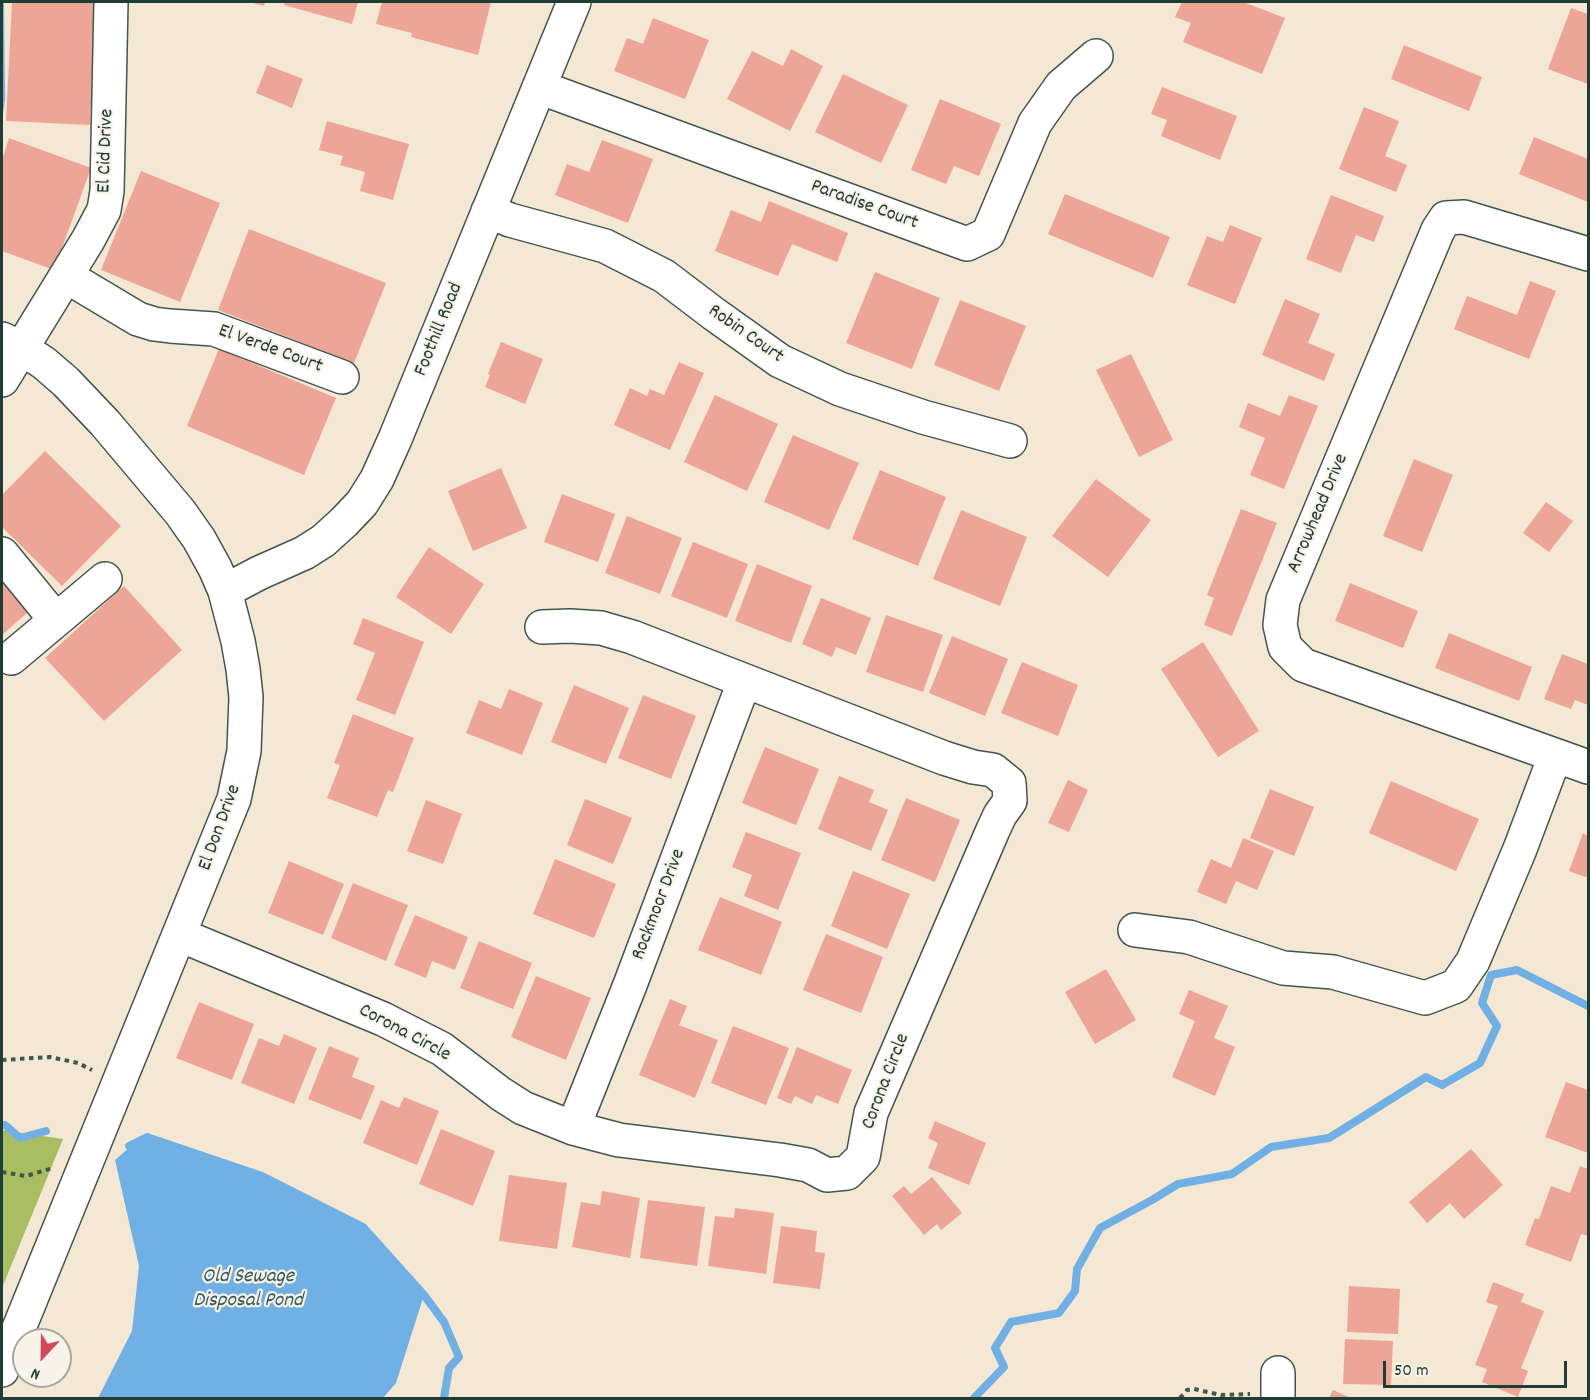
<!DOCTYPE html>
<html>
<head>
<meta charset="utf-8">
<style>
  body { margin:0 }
  #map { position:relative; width:1590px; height:1400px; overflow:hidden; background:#f4e8d4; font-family:Dekko,sans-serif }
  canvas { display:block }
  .frame { position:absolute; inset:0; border:3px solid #1f3d34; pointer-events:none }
  .north { position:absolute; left:12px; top:1328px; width:60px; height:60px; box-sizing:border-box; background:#f7f3e8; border:2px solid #a1aaa0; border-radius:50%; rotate:202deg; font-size:16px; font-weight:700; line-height:24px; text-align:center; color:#1f3d34 }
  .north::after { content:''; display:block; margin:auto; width:21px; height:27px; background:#d1495b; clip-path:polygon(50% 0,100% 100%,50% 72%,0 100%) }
  .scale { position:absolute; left:1383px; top:1361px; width:184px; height:27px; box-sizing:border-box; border:3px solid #1f3d34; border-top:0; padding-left:8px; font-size:18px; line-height:21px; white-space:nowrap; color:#1f3d34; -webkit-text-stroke:4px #f7f3e8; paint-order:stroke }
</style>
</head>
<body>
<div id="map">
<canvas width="1590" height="1400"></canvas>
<div class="frame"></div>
<div class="north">N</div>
<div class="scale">50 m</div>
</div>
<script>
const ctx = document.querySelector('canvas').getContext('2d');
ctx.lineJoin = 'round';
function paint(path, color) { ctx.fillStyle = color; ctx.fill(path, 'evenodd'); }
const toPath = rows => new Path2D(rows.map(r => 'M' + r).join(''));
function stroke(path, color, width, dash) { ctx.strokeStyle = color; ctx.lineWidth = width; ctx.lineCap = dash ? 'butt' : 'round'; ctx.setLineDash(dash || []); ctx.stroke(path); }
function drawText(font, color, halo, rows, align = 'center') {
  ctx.font = font + ' Dekko,sans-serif'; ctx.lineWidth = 4.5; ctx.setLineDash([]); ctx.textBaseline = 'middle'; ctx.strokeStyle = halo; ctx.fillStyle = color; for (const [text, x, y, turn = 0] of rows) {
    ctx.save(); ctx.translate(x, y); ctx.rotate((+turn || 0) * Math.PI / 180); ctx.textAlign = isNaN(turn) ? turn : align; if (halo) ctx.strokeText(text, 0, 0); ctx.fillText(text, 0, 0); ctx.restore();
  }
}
const green = toPath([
  [2,1130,63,1139,2,1288]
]);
const water = toPath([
  [2,2,4,2,5,100,2,121],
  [143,1136,262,1176,363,1227,424,1295,396,1383,383,1398,98,1398,132,1331,139,1266,115,1160]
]);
const stream = toPath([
  [2,1125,5,1125,20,1138,46,1131],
  [129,1146,147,1137,262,1176,363,1227,424,1295,444,1322,459,1357,449,1368,444,1398],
  [974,1398,1004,1367,995,1348,1011,1322,1059,1313,1075,1291,1077,1269,1100,1228,1152,1200,1178,1184,1232,1174,1271,1147,1329,1138,1426,1077,1442,1085,1480,1063,1497,1026,1482,1003,1491,975,1517,970,1588,1006]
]);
const building = toPath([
  [12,2,95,2,90,125,6,121],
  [249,2,265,2,264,6],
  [285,2,358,2,352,24,284,5],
  [382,2,491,2,478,55,411,37,412,33,376,24],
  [1182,2,1243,2,1285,18,1262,74,1183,42,1191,23,1175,17],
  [1571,8,1588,14,1588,84,1548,69],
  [653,18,709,40,685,99,614,71,627,38,643,44],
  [1404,45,1482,77,1469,111,1391,79],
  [791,49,823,66,790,131,727,99,752,51,783,66],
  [267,65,303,79,292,108,256,93],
  [843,74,908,105,881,163,815,132],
  [1162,87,1237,116,1220,160,1161,136,1167,120,1151,114],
  [940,99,1001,124,979,176,954,166,946,184,911,170],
  [1364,107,1399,121,1385,156,1407,165,1396,192,1339,169],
  [327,121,409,144,393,200,360,191,365,172,340,165,343,156,319,150],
  [1534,137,1588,159,1588,202,1519,174],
  [9,138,91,168,54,270,2,251,2,160],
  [602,140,653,159,628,223,555,195,567,164,589,172],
  [141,171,220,203,180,302,101,270],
  [1065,194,1170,237,1153,278,1048,234],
  [1331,195,1384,216,1374,242,1356,235,1341,273,1306,259],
  [769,201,848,233,837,262,792,244,778,276,715,251,731,210,761,222],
  [1230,225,1262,238,1235,304,1187,285,1207,236,1223,242],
  [249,229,386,283,354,363,218,310],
  [875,272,940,298,912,369,846,343],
  [1530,281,1556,291,1529,359,1454,329,1467,296,1517,315],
  [1285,299,1320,314,1308,343,1335,354,1324,381,1262,355],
  [960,300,1026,326,999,391,934,365],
  [501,342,543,359,525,404,485,387,490,375,488,374],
  [219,349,336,398,304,475,187,426],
  [1131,354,1173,440,1139,457,1096,370],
  [679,362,704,373,670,450,614,425,630,388,647,396,650,389,664,395],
  [715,395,778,424,747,491,684,462],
  [1289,395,1318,406,1284,489,1250,475,1265,438,1239,427,1248,403,1280,416],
  [793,435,859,463,829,530,764,502],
  [45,451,121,526,62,586,2,527,2,495],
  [1414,459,1453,475,1422,552,1383,536],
  [501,468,527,528,473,551,448,491],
  [880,470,946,497,918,566,852,539],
  [1096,479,1151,520,1108,577,1052,536],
  [562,494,615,514,598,562,544,542],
  [1546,502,1573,521,1549,552,1523,533],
  [1241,509,1277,523,1232,636,1204,625,1214,598,1207,595],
  [961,510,1027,537,1000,606,933,579],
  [627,516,682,538,660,594,605,573],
  [693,542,748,564,727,618,671,596],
  [429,547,484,584,451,634,396,597],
  [757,564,812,586,791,643,735,621],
  [2,582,28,612,2,635],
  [1350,583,1418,611,1403,648,1335,621],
  [124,586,182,650,104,721,45,658],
  [821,598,871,618,856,655,836,647,832,657,802,644],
  [886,615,943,635,923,692,866,672],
  [363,618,424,642,395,715,356,700,375,653,353,644],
  [1449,633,1532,667,1519,701,1435,668],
  [952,636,1008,659,985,716,929,693],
  [1203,642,1259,731,1218,757,1161,669],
  [1562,654,1588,664,1588,705,1575,700,1571,709,1544,699],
  [1022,662,1078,685,1058,736,1001,713],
  [574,685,629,708,606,764,551,742],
  [509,689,543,703,522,755,466,733,479,700,501,709],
  [643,695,696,716,671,779,618,758],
  [353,714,414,738,393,792,388,790,377,817,327,798,340,765,334,763],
  [765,747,819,769,796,825,742,803],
  [839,776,874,790,869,802,888,810,871,851,818,829],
  [1068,780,1088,790,1069,832,1048,823],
  [1391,781,1479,819,1456,871,1369,833],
  [1270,789,1314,807,1294,856,1250,838],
  [906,798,960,820,935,882,881,860],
  [585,799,632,818,613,864,567,845],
  [426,800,462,814,443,864,407,851],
  [746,832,801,853,778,910,744,896,752,875,732,867],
  [1583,833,1588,836,1588,878,1569,871],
  [1243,838,1274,851,1257,890,1236,881,1226,904,1197,892,1211,859,1231,868],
  [555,859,616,884,594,938,533,914],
  [289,861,344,884,323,935,268,913],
  [853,871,910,894,887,949,831,926],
  [353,883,408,905,386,961,331,938],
  [720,897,782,922,761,975,698,950],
  [415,915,468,937,455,970,432,961,426,978,394,965],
  [826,934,883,957,861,1013,803,990],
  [479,941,532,963,513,1009,460,988],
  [1106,969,1136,1020,1095,1044,1065,992],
  [536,976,591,998,566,1060,511,1037],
  [1189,990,1228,1006,1214,1038,1235,1047,1215,1096,1172,1077,1195,1021,1179,1014],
  [670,999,687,1006,679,1025,718,1040,695,1098,639,1075],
  [199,1002,254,1024,232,1080,176,1058],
  [733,1026,789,1048,766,1105,711,1083],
  [284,1034,317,1048,294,1104,241,1083,259,1038,279,1046],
  [329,1046,359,1058,352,1077,375,1086,361,1120,308,1099],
  [797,1047,852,1070,838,1104,816,1095,812,1104,795,1096,791,1104,777,1098],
  [1566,1082,1588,1090,1588,1153,1545,1137],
  [404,1097,439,1111,417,1165,363,1143,381,1100,399,1108],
  [935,1121,986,1143,969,1185,928,1168,938,1143,928,1138],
  [441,1129,495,1151,473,1206,419,1184],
  [1471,1149,1503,1185,1464,1219,1450,1203,1427,1223,1409,1202],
  [1580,1166,1588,1169,1588,1236,1581,1234,1571,1262,1525,1245,1535,1218,1539,1219,1551,1186,1570,1193],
  [509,1175,567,1183,557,1249,499,1241],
  [932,1177,962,1213,941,1230,937,1224,924,1235,892,1196,904,1186,911,1194],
  [602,1191,640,1198,630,1258,572,1247,581,1202,600,1205],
  [648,1200,705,1207,697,1266,640,1258],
  [735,1208,774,1213,766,1274,708,1266,715,1216,734,1218],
  [781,1226,817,1231,815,1252,825,1253,820,1289,773,1283],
  [1493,1282,1524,1294,1521,1302,1544,1311,1521,1368,1528,1371,1518,1397,1482,1382,1487,1369,1475,1365,1498,1306,1486,1302],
  [1349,1286,1400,1289,1398,1334,1347,1332],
  [1345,1339,1393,1341,1391,1385,1343,1384],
  [1333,1390,1351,1398,1329,1398]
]);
const path = toPath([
  [2,1060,50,1057,78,1063,92,1070],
  [2,1172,26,1176,53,1168],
  [1180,1398,1187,1390,1194,1389,1221,1395,1250,1394]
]);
const minor = toPath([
  [539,87,967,244,988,234,1035,123,1061,86,1096,56],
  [488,211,510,220,605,246,664,276,714,314,780,361,840,389,923,417,1010,441],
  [1588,254,1464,217,1446,218,1438,230,1283,600,1280,625,1285,647,1303,665,1588,767],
  [66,276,138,319,154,324,170,326,214,329,342,377],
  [2,339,21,348,44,363,66,382,105,423,180,512,199,539,215,568,225,591,238,641,243,669,246,697,244,751,234,799,2,1370],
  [2,380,88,240,104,210,107,191,111,2],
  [2,554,56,620],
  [225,591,259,573,304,553,323,541,344,522,362,503,377,479,395,439,574,2],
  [11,658,105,579],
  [1135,930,1189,937,1283,968,1333,972,1425,998,1456,986,1473,961,1520,849,1555,756],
  [180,935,383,1019,442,1049,501,1094,523,1108,573,1128,619,1140,780,1160,808,1165,827,1175,847,1173,863,1157,871,1113,993,830,1000,815,1010,801,1009,783,993,770,973,767,944,758,632,637,601,628,570,626,542,627],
  [573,1128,630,985,744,682],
  [1278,1373,1278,1398]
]);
const streetNames = [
  ["El Cid Drive",107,151,-88],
  ["Paradise Court",864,206,20],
  ["Foothill Road",440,330,-68],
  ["Robin Court",745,335,35],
  ["El Verde Court",270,350,20],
  ["Arrowhead Drive",1319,514,-67],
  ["El Don Drive",221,828,-70],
  ["Rockmoor Drive",660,905,-69],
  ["Corona Circle",404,1034,28],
  ["Corona Circle",887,1082,-69]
];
const waterNames = [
  ["Old Sewage",248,1278],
  ["Disposal Pond",248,1302]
];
paint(green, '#a9be62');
paint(water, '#71b0e4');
stroke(stream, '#71b0e4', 8);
paint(building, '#eda597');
stroke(minor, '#3f574c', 36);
stroke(path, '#3f574c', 4, [4.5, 4.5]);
stroke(minor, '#fff', 33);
drawText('20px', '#1f3d34', '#f7f3e8', streetNames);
drawText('italic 21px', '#345a60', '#f7f3e8', waterNames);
</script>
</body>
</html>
